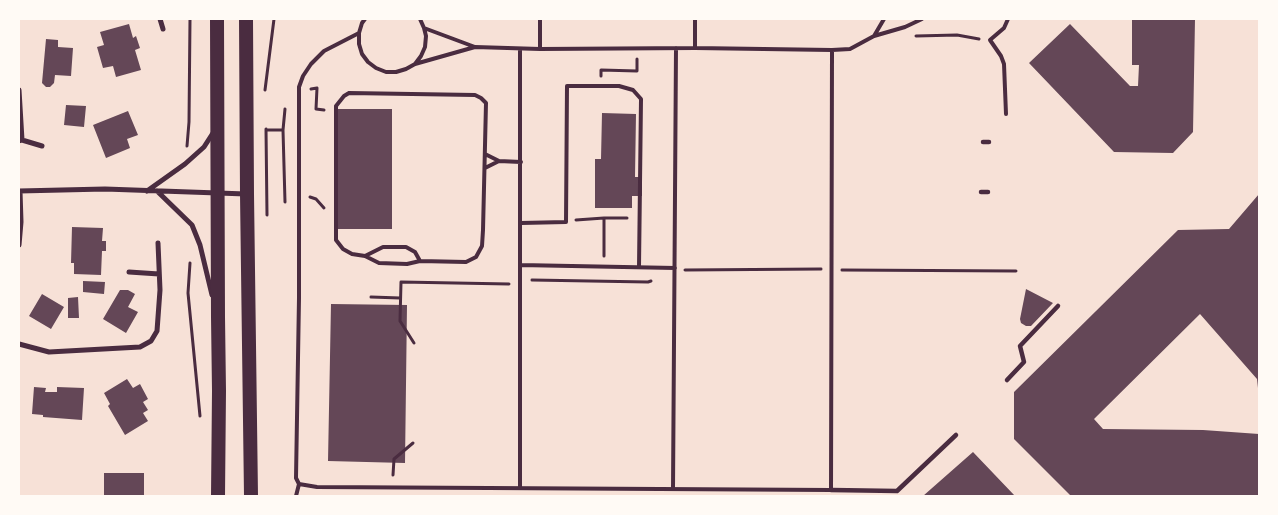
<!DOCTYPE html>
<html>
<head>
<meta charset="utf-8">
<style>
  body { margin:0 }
  #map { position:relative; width:1278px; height:515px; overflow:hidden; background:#f7e1d7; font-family:Rubik,sans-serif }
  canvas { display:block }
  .frame { position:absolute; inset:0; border:20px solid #fffaf5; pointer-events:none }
</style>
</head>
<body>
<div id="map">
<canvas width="1278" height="515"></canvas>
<div class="frame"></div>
</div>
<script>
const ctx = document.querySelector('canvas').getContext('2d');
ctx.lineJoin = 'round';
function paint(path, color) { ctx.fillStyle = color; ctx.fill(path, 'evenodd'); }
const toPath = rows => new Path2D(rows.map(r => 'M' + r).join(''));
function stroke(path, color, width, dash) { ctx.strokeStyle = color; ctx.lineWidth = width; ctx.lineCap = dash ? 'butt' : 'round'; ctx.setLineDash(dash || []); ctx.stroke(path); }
const building = toPath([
  [1132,19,1195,19,1193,132,1173,153,1114,152,1029,63,1070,24,1130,86,1138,86,1139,65,1132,65],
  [129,24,133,38,136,36,140,48,135,50,141,70,116,77,113,66,103,68,97,47,104,45,100,32],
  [46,39,58,40,58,47,73,48,71,76,55,75,54,83,50,87,46,87,42,83],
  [66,105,86,106,84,127,64,125],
  [338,109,392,109,392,229,338,229],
  [128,111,138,135,127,139,130,148,106,158,93,125],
  [602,113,636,114,635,177,642,177,642,196,632,196,632,208,595,208,595,159,601,159],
  [1259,194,1259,388,1258,388,1257,379,1200,314,1094,419,1103,429,1203,430,1259,434,1259,496,1071,496,1014,439,1014,392,1178,230,1229,229],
  [72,227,103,228,102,241,106,241,106,251,102,251,101,275,74,274,74,263,71,263],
  [83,281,105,282,104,294,83,292],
  [1026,289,1053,303,1031,326,1026,326,1021,323,1020,319],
  [120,290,128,290,135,294,128,307,138,312,126,333,103,319],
  [42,294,64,307,51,329,29,316],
  [78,297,79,318,68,318,68,298],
  [331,304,407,305,405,463,328,461],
  [127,379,133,388,140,384,148,399,143,402,148,410,143,413,148,421,125,435,108,406,110,404,104,393],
  [34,387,46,388,45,392,57,392,57,387,84,388,82,420,43,417,43,415,32,414],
  [973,452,1015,496,923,496],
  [104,473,144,473,144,496,104,496]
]);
const path = toPath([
  [916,36,957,35,979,39],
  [601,76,601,70,637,71,637,59],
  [311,89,317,88,316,109,324,110],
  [265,90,274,19],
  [266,129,267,215],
  [266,130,283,130],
  [187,146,189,122,190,19],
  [310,197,316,199,324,208],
  [285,202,283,130,285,109],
  [576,220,604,218,627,218],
  [604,256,604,218],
  [190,263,188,293,200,416],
  [685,270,821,269],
  [842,270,1016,271],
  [532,280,648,282,651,281],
  [371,297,400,298],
  [414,343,400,321,401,282,509,284],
  [393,475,394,459,413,443]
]);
const service = toPath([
  [365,19,362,23,359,33,359,44,362,54,368,62,376,68,386,72,396,72,406,69,415,64,421,56,425,47,426,36,424,28,420,19],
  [424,28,475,47],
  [359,33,324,51,311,64,303,76,299,87,299,298,296,478,299,484,317,487,831,490,832,50],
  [874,36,884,19],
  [695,48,695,19],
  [520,49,520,488],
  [540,49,540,19],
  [415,64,475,47,540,49,695,48,832,50,850,49,874,36,905,27,922,19],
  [349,93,475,95,481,98,486,103,483,230,482,246,476,257,466,262,420,261,407,264,379,263,365,256,352,254,343,249,336,240,336,106,344,96,349,93],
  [1006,114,1004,64,1001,56,990,40,1004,28,1008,19],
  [485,154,499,161,521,162],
  [485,168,499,161],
  [521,223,566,222,567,86,619,86,633,90,641,99,639,267],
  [365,256,383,247,406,247,415,252,420,261],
  [520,265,675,268],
  [673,489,676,48],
  [296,496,299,484]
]);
const pedestrian = toPath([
  [983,142,989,142],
  [981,192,988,192],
  [1007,380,1024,362,1020,346,1058,306],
  [831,490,897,491,956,435]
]);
const minor = toPath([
  [160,19,163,29],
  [19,90,22,140],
  [19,141,22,140,42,146],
  [19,191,105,189,246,194],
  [147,191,185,164,204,147,213,133],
  [157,191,192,225,200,245,212,295],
  [19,245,21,222,20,191],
  [129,272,159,274],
  [19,344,49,352,140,347,151,341,157,331,160,290,158,243]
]);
const trunk = toPath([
  [217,19,218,317,219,391,218,496],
  [246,19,247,194,251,496]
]);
paint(building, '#644757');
stroke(path, '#4a2c40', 3);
stroke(service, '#4a2c40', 4);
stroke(pedestrian, '#4a2c40', 4.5);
stroke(minor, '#4a2c40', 5);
stroke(trunk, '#4a2c40', 14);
</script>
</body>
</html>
